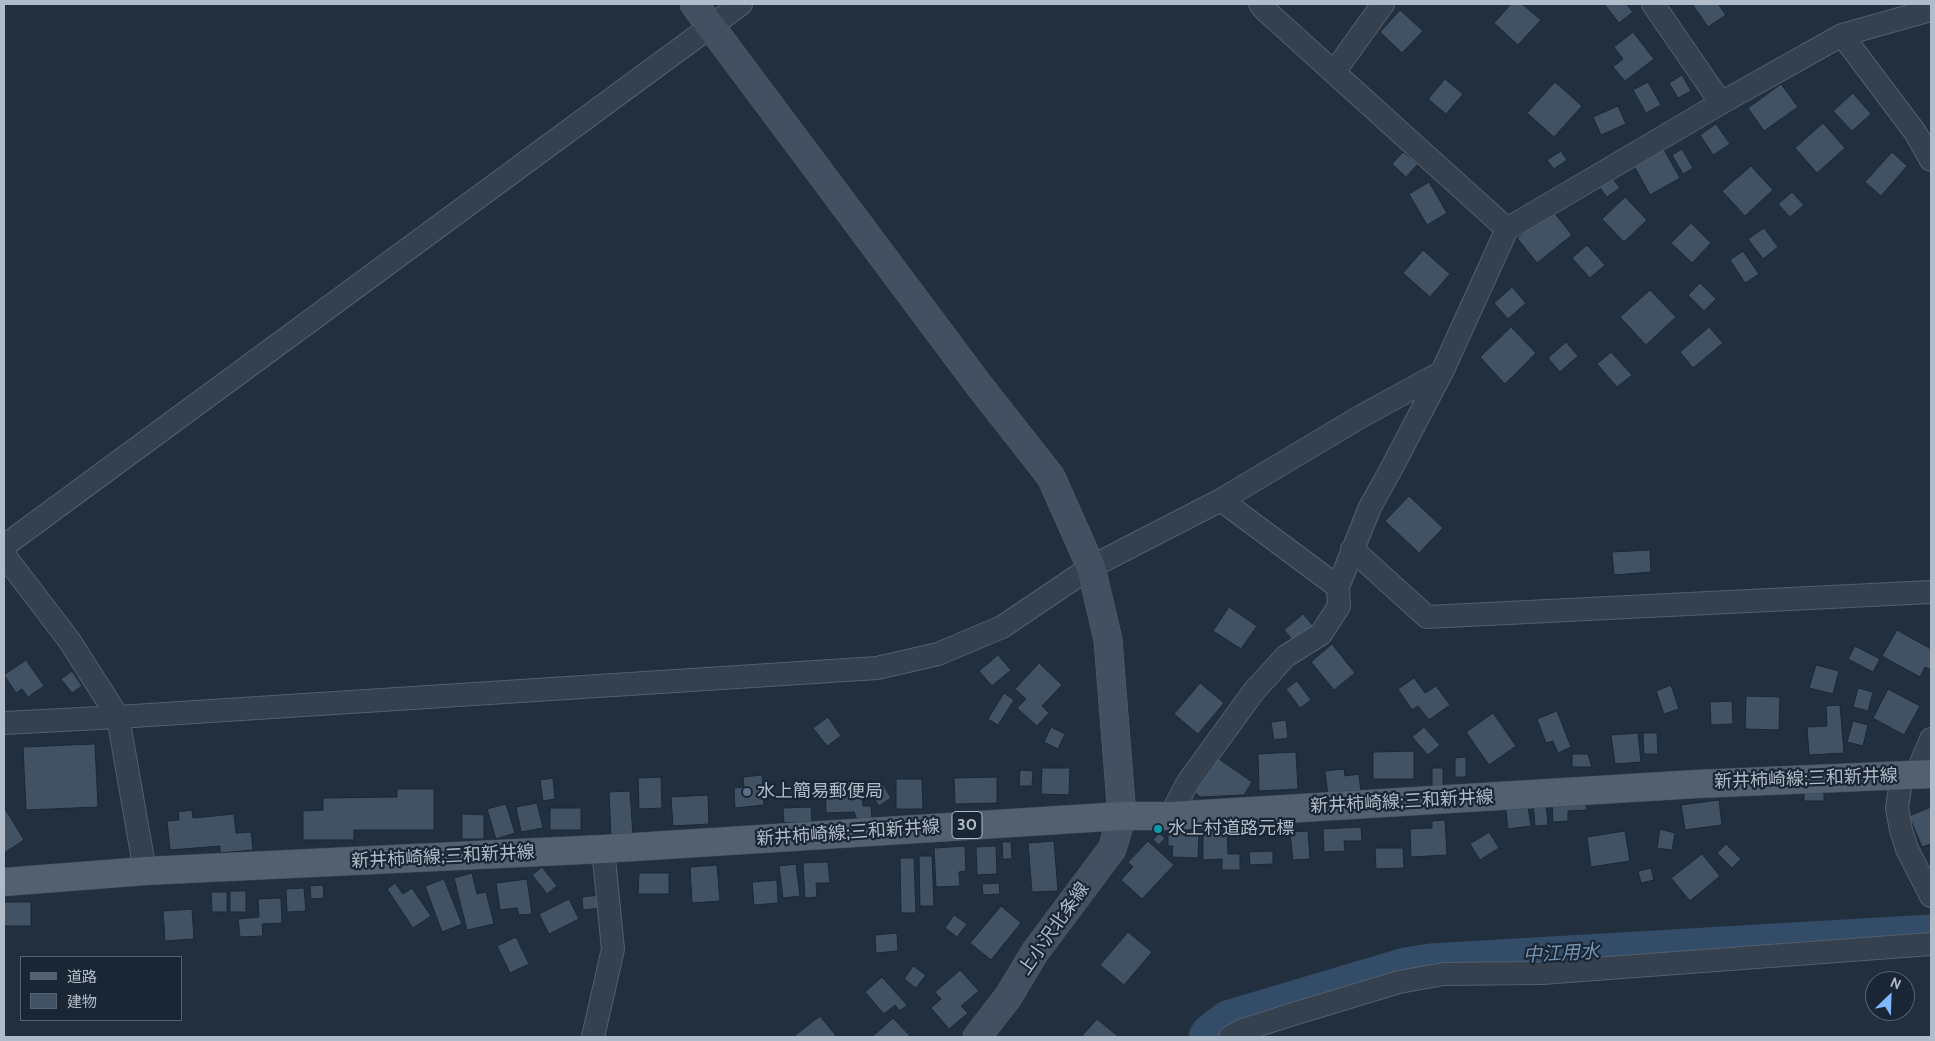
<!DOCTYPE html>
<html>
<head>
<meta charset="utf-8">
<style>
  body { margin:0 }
  #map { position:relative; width:1935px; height:1041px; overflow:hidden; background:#212f3f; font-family:Cabin,"Noto Sans JP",sans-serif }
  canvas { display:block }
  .frame { position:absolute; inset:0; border:5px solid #b1bcca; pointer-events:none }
  .legend { position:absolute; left:20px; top:956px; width:162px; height:65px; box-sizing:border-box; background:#1a2634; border:1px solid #566270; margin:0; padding:6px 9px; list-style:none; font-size:15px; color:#b1bcca }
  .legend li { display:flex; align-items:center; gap:10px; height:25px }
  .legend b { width:25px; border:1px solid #566270 }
  .north { position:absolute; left:1865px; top:971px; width:50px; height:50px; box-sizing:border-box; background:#1a2634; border:1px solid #566270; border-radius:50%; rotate:24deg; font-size:14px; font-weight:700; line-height:20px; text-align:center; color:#b1bcca }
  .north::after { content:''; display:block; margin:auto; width:18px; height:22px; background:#81b7ff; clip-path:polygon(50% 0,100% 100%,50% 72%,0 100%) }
</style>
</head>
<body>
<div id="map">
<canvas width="1935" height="1041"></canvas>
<div class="frame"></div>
<ul class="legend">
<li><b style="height:6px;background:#53606f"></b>道路</li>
<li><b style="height:14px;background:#415264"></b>建物</li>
</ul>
<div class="north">N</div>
</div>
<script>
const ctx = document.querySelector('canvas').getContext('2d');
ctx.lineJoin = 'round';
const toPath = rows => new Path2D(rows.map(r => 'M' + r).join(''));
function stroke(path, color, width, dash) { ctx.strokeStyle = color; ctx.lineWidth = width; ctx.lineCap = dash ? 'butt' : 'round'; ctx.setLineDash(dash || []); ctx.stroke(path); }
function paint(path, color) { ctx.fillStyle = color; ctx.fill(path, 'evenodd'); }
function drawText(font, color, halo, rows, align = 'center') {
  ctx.font = font + ' Cabin,"Noto Sans JP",sans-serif'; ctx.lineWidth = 4.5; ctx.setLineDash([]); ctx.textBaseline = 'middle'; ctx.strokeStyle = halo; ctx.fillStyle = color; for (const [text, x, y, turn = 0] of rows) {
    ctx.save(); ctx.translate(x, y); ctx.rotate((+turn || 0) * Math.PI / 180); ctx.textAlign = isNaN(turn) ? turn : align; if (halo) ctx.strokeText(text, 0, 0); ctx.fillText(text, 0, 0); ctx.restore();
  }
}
const river = toPath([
  [1206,1037,1209,1032,1227,1018,1405,965,1430,961,1931,932]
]);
const building = toPath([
  [1511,4,1522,4,1541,20,1518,45,1494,23,1511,4],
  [1606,4,1626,4,1633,12,1619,23,1605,5,1606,4],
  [1694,4,1718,4,1726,15,1708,27,1693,5,1694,4],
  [1400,10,1423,31,1402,53,1380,32,1400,10],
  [1633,32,1654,59,1625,81,1613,67,1623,59,1614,47,1633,32],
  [1682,75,1691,91,1678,98,1669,83,1682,75],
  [1445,79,1463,94,1446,114,1428,99,1445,79],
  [1555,82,1582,106,1554,137,1527,113,1555,82],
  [1648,82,1661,105,1646,113,1633,90,1648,82],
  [1781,84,1798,107,1764,131,1748,108,1781,84],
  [1853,93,1871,114,1852,131,1833,111,1853,93],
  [1618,106,1626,124,1601,135,1593,117,1618,106],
  [1823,123,1845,148,1817,173,1795,148,1823,123],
  [1716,124,1730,144,1713,155,1700,135,1716,124],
  [1663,148,1680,178,1650,195,1633,164,1663,148],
  [1682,149,1693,168,1683,174,1672,155,1682,149],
  [1561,151,1567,160,1554,169,1547,160,1561,151],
  [1403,152,1418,164,1406,177,1392,164,1403,152],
  [1892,152,1907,166,1881,196,1865,182,1892,152],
  [1751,166,1773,190,1745,216,1722,191,1751,166],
  [1609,174,1620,188,1607,197,1596,183,1609,174],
  [1429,182,1447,213,1427,225,1409,194,1429,182],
  [1792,192,1804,205,1790,217,1778,204,1792,192],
  [1625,197,1647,220,1624,242,1602,219,1625,197],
  [1552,210,1572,235,1537,263,1517,238,1552,210],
  [1691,223,1711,243,1692,263,1671,243,1691,223],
  [1764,228,1778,247,1763,259,1748,239,1764,228],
  [1587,245,1605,265,1590,278,1572,258,1587,245],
  [1423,250,1450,274,1430,297,1403,273,1423,250],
  [1743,251,1759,274,1745,283,1730,260,1743,251],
  [1700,283,1716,299,1704,311,1688,295,1700,283],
  [1512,287,1526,303,1508,319,1494,303,1512,287],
  [1650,290,1676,317,1646,345,1620,317,1650,290],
  [1511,327,1536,353,1505,384,1480,357,1511,327],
  [1709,327,1723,343,1693,368,1680,352,1709,327],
  [1566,342,1578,356,1560,372,1548,358,1566,342],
  [1611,352,1632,375,1617,387,1597,364,1611,352],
  [1409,496,1443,528,1419,553,1385,521,1409,496],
  [1650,550,1651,572,1614,575,1612,552,1650,550],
  [1229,607,1257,626,1241,649,1213,631,1229,607],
  [1303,614,1316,629,1297,645,1284,630,1303,614],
  [1897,630,1931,649,1931,670,1925,667,1920,677,1882,656,1897,630],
  [1332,644,1355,673,1334,690,1311,662,1332,644],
  [1855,646,1880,659,1873,672,1848,659,1855,646],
  [998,655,1011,670,992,686,979,671,998,655],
  [26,660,44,686,28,697,22,689,16,693,4,675,26,660],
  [1039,663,1062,685,1042,706,1049,713,1037,726,1017,708,1026,699,1015,689,1039,663],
  [1816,665,1839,671,1833,694,1809,688,1816,665],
  [72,671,82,686,72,693,61,679,72,671],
  [1414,678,1425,693,1436,686,1450,705,1429,720,1418,706,1412,710,1398,689,1414,678],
  [1297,681,1311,700,1300,708,1286,689,1297,681],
  [1200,683,1224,703,1198,734,1174,714,1200,683],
  [1671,685,1679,709,1664,714,1656,691,1671,685],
  [1858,688,1873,692,1868,711,1853,707,1858,688],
  [1888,689,1920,706,1904,735,1873,718,1888,689],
  [1004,693,1014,700,998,725,988,719,1004,693],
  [1746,696,1780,697,1779,730,1745,729,1746,696],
  [1732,701,1733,724,1711,725,1710,702,1732,701],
  [1840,705,1844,753,1809,755,1807,727,1827,726,1826,706,1840,705],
  [1557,711,1571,747,1558,753,1553,741,1546,743,1537,719,1557,711],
  [1493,713,1516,746,1489,765,1466,732,1493,713],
  [828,717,841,736,827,746,813,728,828,717],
  [1286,720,1288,738,1274,740,1271,722,1286,720],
  [1853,721,1868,725,1863,746,1847,742,1853,721],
  [1051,727,1065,734,1058,749,1044,742,1051,727],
  [1424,727,1440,745,1428,755,1412,737,1424,727],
  [1638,733,1641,762,1615,764,1611,735,1638,733],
  [1643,733,1657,733,1658,754,1644,754,1643,733],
  [95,744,98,807,26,810,23,747,95,744],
  [1414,751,1414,779,1373,779,1373,752,1414,751],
  [1296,752,1298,789,1259,791,1258,754,1296,752],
  [1572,754,1588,754,1592,767,1572,767,1572,754],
  [1216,757,1252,782,1244,795,1200,797,1192,789,1216,757],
  [1466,757,1466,777,1455,777,1455,758,1466,757],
  [1042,768,1070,768,1069,795,1041,794,1042,768],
  [1432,768,1443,768,1443,787,1432,787,1432,768],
  [1344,769,1345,776,1359,774,1361,793,1328,796,1325,771,1344,769],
  [1020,770,1033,771,1032,786,1019,786,1020,770],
  [762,775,764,805,735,808,734,788,744,787,743,777,762,775],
  [661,777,662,808,639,809,638,778,661,777],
  [997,777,997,803,955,804,954,778,997,777],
  [553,778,555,799,543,801,540,780,553,778],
  [896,779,922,779,923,809,896,809,896,779],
  [861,781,863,806,871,806,872,819,857,820,854,812,826,813,825,782,861,781],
  [882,783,891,798,879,806,869,791,882,783],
  [1804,783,1824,783,1824,801,1804,801,1804,783],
  [397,789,434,789,434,830,354,830,354,840,303,840,303,811,323,810,323,798,397,797,397,789],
  [630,791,633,836,611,837,609,792,630,791],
  [1585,794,1587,810,1568,811,1568,821,1553,822,1552,796,1585,794],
  [708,795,709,824,673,826,671,797,708,795],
  [1527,800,1531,826,1508,829,1505,803,1527,800],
  [1719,800,1722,825,1685,830,1681,805,1719,800],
  [1546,802,1548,825,1535,826,1533,803,1546,802],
  [537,803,543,828,521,832,516,807,537,803],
  [506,804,515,833,496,839,487,809,506,804],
  [4,807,24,840,4,853,4,807],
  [811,807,812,822,784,823,783,808,811,807],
  [1931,807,1931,844,1922,847,1909,816,1931,807],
  [550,808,581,808,581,830,550,830,550,808],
  [192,810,193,818,234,814,236,833,251,832,253,850,220,853,220,846,170,850,167,821,179,820,178,812,192,810],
  [462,814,484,815,484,839,462,839,462,814],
  [1445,820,1447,855,1411,857,1410,829,1432,828,1432,821,1445,820],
  [1361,827,1362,841,1344,841,1345,851,1324,852,1323,829,1361,827],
  [1660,829,1675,833,1672,850,1657,848,1660,829],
  [1203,830,1227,830,1228,854,1240,854,1240,870,1222,870,1222,859,1203,860,1203,830],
  [1168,831,1199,833,1198,858,1172,857,1173,846,1168,846,1168,831],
  [1308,831,1310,859,1293,860,1290,832,1308,831],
  [1625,831,1630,861,1591,867,1587,837,1625,831],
  [1489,832,1499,848,1480,860,1470,844,1489,832],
  [1159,833,1165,838,1159,845,1153,840,1159,833],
  [1054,841,1058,891,1032,892,1028,843,1054,841],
  [1148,841,1174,865,1142,899,1121,880,1133,867,1128,862,1148,841],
  [1002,842,1011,842,1012,859,1003,859,1002,842],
  [1726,844,1741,859,1732,868,1717,853,1726,844],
  [965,846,966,871,959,872,960,886,936,887,934,848,965,846],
  [996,846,997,874,977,875,976,847,996,846],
  [1375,848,1403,848,1404,868,1376,869,1375,848],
  [1273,851,1273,864,1250,865,1249,852,1273,851],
  [1702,854,1720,876,1690,901,1671,878,1702,854],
  [919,856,932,856,934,906,920,906,919,856],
  [900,858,914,858,916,913,901,913,900,858],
  [828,862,830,883,816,883,817,897,805,898,803,863,828,862],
  [796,864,800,896,783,898,779,866,796,864],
  [717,865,720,901,692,903,690,867,717,865],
  [542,867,557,886,547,894,532,875,542,867],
  [1651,868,1654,880,1641,883,1638,871,1651,868],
  [472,873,477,894,486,892,494,924,467,930,454,878,472,873],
  [639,873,669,873,669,894,638,894,639,873],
  [444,879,462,924,442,932,425,886,444,879],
  [527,879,532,914,519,915,517,908,500,910,496,883,527,879],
  [777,880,778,903,754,905,752,882,777,880],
  [395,883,403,894,412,888,431,916,413,928,387,889,395,883],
  [999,883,1000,894,983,895,982,884,999,883],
  [323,885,324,898,311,899,310,886,323,885],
  [304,888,306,911,287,912,286,889,304,888],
  [230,891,246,891,246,912,230,912,230,891],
  [211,892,227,892,227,912,212,912,211,892],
  [600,895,601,908,583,910,582,897,600,895],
  [281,898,282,923,262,924,263,936,240,937,238,919,259,917,258,899,281,898],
  [569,899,579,919,549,934,539,914,569,899],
  [4,902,31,902,31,926,4,926,4,902],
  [1001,906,1021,923,991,960,970,943,1001,906],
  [192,909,194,939,165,941,163,911,192,909],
  [954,915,967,924,957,937,945,928,954,915],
  [1128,932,1152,952,1124,985,1100,965,1128,932],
  [897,933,898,951,876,953,875,935,897,933],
  [516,937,529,964,510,973,497,946,516,937],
  [913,966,926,975,916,988,904,979,913,966],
  [960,970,979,991,961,1006,968,1013,949,1029,931,1008,941,999,935,992,960,970],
  [882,977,907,1005,900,1011,895,1005,884,1014,865,992,882,977],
  [820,1016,837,1037,793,1037,820,1016],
  [893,1018,911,1037,872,1037,893,1018],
  [1097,1019,1119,1037,1081,1037,1097,1019]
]);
const street = toPath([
  [1260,4,1265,10,1507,229],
  [1653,4,1721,103],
  [1842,35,1915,132,1931,160],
  [1334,72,1383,4],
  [1221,500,1338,587],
  [4,546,741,4],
  [1352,549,1427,617,1931,592],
  [4,555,69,640,118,717,145,871],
  [4,723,118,717,877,668,938,654,1002,627,1091,567,1221,500,1360,417,1442,372],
  [1902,775,1897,808,1901,830,1907,849,1931,896],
  [1916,775,1931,739],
  [1170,816,1188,782,1254,691,1286,656,1321,634,1339,606,1338,587,1370,507,1389,473,1442,372,1507,229,1721,103,1842,35,1931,10],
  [593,1037,613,949,603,849],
  [1230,1037,1243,1030,1290,1015,1399,982,1444,974,1542,973,1931,944]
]);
const secondary = toPath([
  [694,4,978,384,1051,477,1091,567,1108,640,1122,816,1112,849,1035,952,1008,997,977,1037]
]);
const primary = toPath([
  [4,882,145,871,603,849,1122,816,1170,816,1697,784,1931,774]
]);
const markers = [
  [747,792,5,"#5c6f8a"],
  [1158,829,5,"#0f9aa8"]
];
const shields = [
  [967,825,30]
];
const shieldNames = [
  ["30",967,825]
];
const streetNames = [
  ["新井柿崎線;三和新井線",1806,779,-2],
  ["新井柿崎線;三和新井線",1402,802,-3],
  ["新井柿崎線;三和新井線",848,833,-4],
  ["新井柿崎線;三和新井線",443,857,-3],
  ["上小沢北条線",1054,929,-55]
];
const poiNames = [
  ["水上簡易郵便局",757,792],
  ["水上村道路元標",1168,829]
];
const waterNames = [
  ["中江用水",1561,954,-3]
];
stroke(river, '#334c68', 35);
paint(building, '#415264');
stroke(building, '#1c2836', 1);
stroke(street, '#535f6d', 24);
stroke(secondary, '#535f6d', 29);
stroke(primary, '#3e4a58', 29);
stroke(street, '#35414f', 22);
stroke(secondary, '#435062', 28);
stroke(primary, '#53606f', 28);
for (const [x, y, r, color] of markers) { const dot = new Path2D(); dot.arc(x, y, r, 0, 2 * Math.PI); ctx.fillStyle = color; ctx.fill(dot); stroke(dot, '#1a2634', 2); }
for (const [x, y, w] of shields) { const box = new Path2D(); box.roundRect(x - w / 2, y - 13.5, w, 27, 4); ctx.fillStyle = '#1a2634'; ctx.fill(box); stroke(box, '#b1bcca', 1); }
drawText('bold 16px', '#b1bcca', null, shieldNames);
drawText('18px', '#b1bcca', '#1a2634', streetNames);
drawText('18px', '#b1bcca', '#1a2634', poiNames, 'left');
drawText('italic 19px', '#7594b5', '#1a2634', waterNames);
</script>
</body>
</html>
